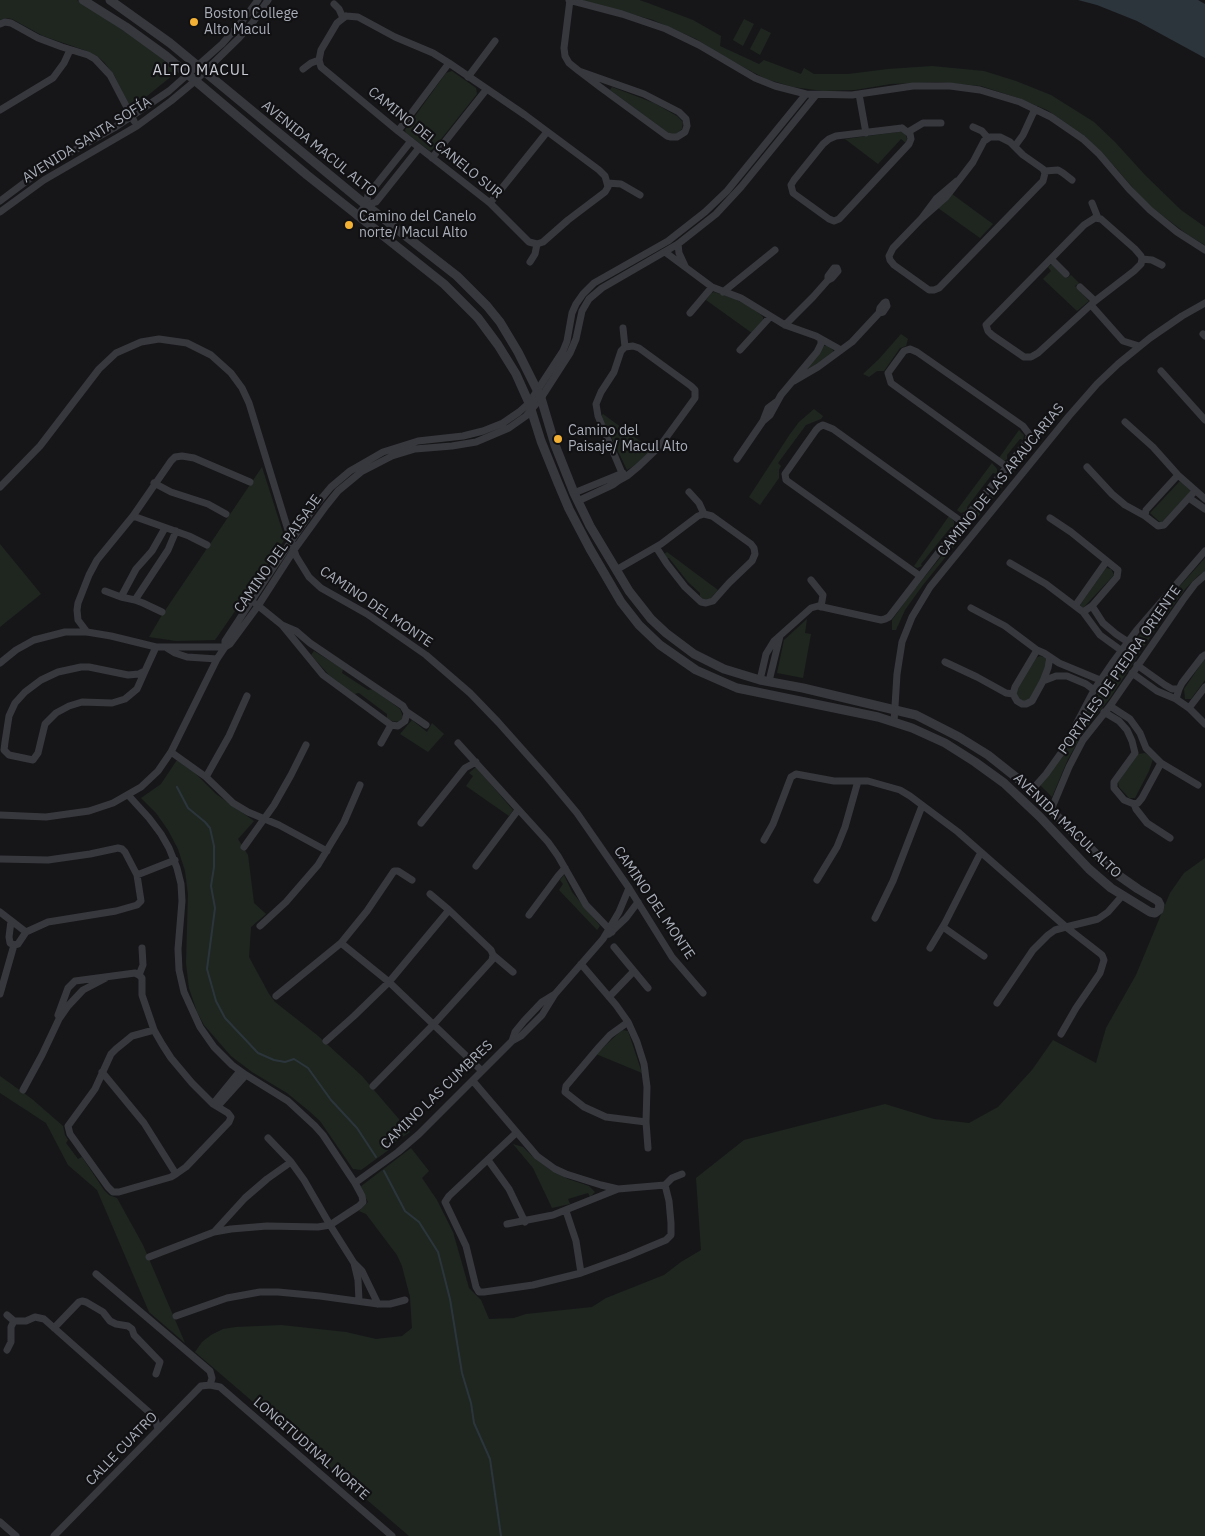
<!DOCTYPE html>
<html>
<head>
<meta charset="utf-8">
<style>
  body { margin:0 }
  canvas { display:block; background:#161618 }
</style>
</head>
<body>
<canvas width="1205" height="1536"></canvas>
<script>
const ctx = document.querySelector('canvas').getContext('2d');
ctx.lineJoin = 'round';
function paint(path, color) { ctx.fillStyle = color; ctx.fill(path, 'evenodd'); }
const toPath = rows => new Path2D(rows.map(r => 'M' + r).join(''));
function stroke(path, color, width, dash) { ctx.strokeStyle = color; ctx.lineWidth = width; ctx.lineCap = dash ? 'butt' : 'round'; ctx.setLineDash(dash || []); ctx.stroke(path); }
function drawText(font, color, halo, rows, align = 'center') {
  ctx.font = font + ' "IBM Plex Sans",sans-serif'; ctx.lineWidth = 4.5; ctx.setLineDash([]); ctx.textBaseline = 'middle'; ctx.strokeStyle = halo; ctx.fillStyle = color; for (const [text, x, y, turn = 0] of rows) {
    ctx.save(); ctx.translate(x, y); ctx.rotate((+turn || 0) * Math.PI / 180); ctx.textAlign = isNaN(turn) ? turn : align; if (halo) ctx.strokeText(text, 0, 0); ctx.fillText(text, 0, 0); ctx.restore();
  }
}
const green = toPath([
  [0,0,77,0,141,42,178,71,131,109,114,75,104,62,97,56,84,50,43,36,12,19,6,18,0,20],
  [581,0,639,0,648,3,693,20,721,36,720,46,759,64,764,60,801,74,804,68,814,74,848,74,888,69,932,66,984,71,1016,81,1051,95,1094,122,1115,142,1145,175,1181,210,1205,227,1205,245,1188,235,1146,203,1115,167,1085,136,1047,110,1018,98,981,86,938,82,891,84,855,90,823,91,793,87,766,79,730,60,696,39,653,20],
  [744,19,754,24,743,46,733,40],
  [761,28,771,33,760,55,750,49],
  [452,71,476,88,477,94,434,148,430,151,406,133,405,130,446,73],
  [612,87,654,103,677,116,683,122,682,129,676,134,671,134,667,132,610,90],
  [898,132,903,132,906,135,907,139,906,143,901,139,878,164,845,139],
  [952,194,993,224,980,238,938,208],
  [1052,264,1067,278,1071,275,1079,283,1075,286,1089,301,1077,311,1043,279,1051,271,1048,267],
  [714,292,733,298,752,308,760,314,763,317,763,320,752,333,706,300,711,293],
  [901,334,908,339,906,346,900,348,884,371,877,371,869,377,863,374,879,359],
  [827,345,833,350,833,354,803,372,824,346],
  [814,409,823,416,821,419,806,425,778,463,781,466,779,470,779,478,760,505,749,497,790,434,799,422],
  [603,414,652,450,638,463,627,470,601,416],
  [1019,430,1024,435,1023,440,1020,439,1007,455,1007,459,1004,461,999,458],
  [1039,435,1042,437,923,585,905,610,896,630,892,630,892,620,910,595],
  [992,463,997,469,997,474,993,473,967,507,967,511,961,513,957,510],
  [262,467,285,539,215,640,176,641,149,637,162,615],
  [1180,481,1191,491,1161,523,1150,513],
  [949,516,954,521,954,528,951,527,921,564,922,566,917,568,914,566],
  [0,544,41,594,0,627],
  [667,552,718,590,710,599,707,600,702,599,700,596,700,593,688,582,669,558,667,558,664,554],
  [1205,558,1205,571,1199,575,1186,588,1147,642,1110,698,1086,728,1068,759,1052,797,1040,785,1068,745,1094,699,1112,671,1160,608],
  [1106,568,1111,569,1114,575,1083,608,1080,605],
  [807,619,805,633,811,634,803,678,777,673,784,640],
  [314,651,343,669,342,673,368,690,373,689,400,709,404,719,400,722,392,721,387,719,387,714,359,693,354,694,329,675,311,655],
  [1040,656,1047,658,1046,669,1031,697,1027,701,1022,701,1019,698,1016,694,1017,690,1036,658],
  [1205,660,1205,680,1191,699,1185,699,1184,689,1203,661],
  [412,720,427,732,432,723,444,734,428,752,400,734],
  [1145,753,1153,759,1149,771,1135,798,1129,798,1119,787,1118,782,1138,754],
  [177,760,193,771,216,794,254,821,238,839,248,855,254,903,266,914,251,927,249,957,269,994,275,1002,317,1035,362,1076,410,1132,392,1144,390,1149,361,1170,353,1169,320,1121,309,1111,287,1093,252,1072,231,1056,204,1025,197,1012,189,988,186,963,188,894,185,871,178,849,168,830,156,813,141,798,161,784],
  [476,767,513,810,509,816,466,786,473,776,469,773],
  [1205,858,1205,1536,409,1536,195,1352,202,1342,211,1335,223,1329,236,1327,281,1325,346,1332,376,1339,402,1336,412,1328,410,1297,402,1266,397,1255,366,1214,359,1211,368,1202,360,1187,411,1148,429,1171,422,1178,437,1200,453,1232,469,1288,481,1300,489,1319,514,1318,526,1314,592,1307,606,1298,664,1275,681,1262,701,1250,696,1178,744,1140,885,1104,934,1119,969,1123,998,1107,1032,1070,1053,1040,1096,1063,1106,1028,1136,975,1170,893,1184,873],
  [564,875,572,892,600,926,597,930,559,890,563,884,560,880],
  [622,1030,628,1031,642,1073,596,1054],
  [0,1076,32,1099,63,1126,65,1135,68,1140,66,1143,78,1159,82,1157,104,1190,109,1195,117,1198,143,1245,185,1343,149,1312,97,1190,68,1165,46,1123,0,1093],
  [513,1144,523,1147,531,1155,549,1169,568,1179,589,1186,595,1192,590,1197,588,1193,568,1199,570,1204,552,1208,533,1168]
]);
const water = toPath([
  [1078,0,1198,0,1205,4,1205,58,1137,21,1097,5]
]);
const stream = toPath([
  [177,787,188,808,205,822,210,828,214,846,214,867,211,886,215,908,207,969,216,1001,225,1018,258,1053,274,1060,285,1062,294,1059,308,1068,331,1100,357,1128,376,1157],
  [384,1171,405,1211,419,1222,438,1252,450,1299,462,1373,471,1403,474,1423,490,1459,501,1536]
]);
const minor = toPath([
  [569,0,622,14,666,29,699,45,755,78,775,86,806,94,852,95,913,86,950,86,980,90,1020,102,1051,117,1083,139,1099,154,1129,189,1150,210,1177,232,1205,250],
  [570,0,564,48,565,56,569,63,579,71,600,87,667,136,671,137,677,137,685,132,687,126,686,119,679,112,644,94,579,71],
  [334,4,339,9,343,18],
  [346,16,358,17,395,37,433,53,449,63,525,115,599,170,605,176,607,183,608,187,605,192,568,220,543,242,537,244,529,242,490,203,398,131,321,67,319,60,321,50,337,23,346,16],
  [0,24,5,22,11,23,38,38,62,47,88,55,95,59,110,75,134,121],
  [303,69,311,63,319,60],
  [468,77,495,41],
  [859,94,866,133],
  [0,110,53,78,64,63,70,50],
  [973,127,982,131,988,138],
  [902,128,910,134,911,139,909,144,839,219,834,221,829,219,793,193,791,185,794,180,823,144,829,139,836,136,902,128],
  [398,131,449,63],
  [908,132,923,123,941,123],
  [1015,146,1023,135,1035,109],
  [432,158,486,90],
  [1045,171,1058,170,1063,173,1072,180],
  [607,183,621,184,640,195],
  [0,201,48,165,114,128,169,91,222,44,243,20,258,0],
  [490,203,547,132],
  [1092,203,1098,218],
  [366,205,376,202,419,148],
  [0,212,44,180,137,126,171,101,195,81,239,38,253,22,268,0],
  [357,216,366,205,368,195,411,141],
  [1095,218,1101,219,1135,249,1141,256,1142,259,1141,264,1134,271,1095,301,1038,353,1031,357,1024,357,992,335,988,331,986,325,1084,225,1095,218],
  [921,219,946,197,973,162,984,141,990,137,1000,137,1010,142,1023,155,1043,169,1045,173,1043,181,939,288,934,290,929,290,894,265,890,260,889,256,893,248,921,219,936,199,957,181],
  [678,244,679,253,685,266],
  [665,252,712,287,741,298,785,325,816,336,841,350],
  [1051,259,1066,274],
  [1142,259,1152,260,1162,265],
  [530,262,535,254,537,244],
  [1080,287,1095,301],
  [723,292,775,250],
  [1091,305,1123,341,1139,346],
  [690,313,712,287],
  [785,325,813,297,828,280,832,278,838,271,837,268,834,268,828,276,828,280],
  [623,328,625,347],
  [1203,334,1205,336],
  [740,350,770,317],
  [1161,371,1205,420],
  [794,381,818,367,852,342,879,313,883,312,887,306,886,302,884,303,880,308,879,313],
  [763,421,770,415,781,395,817,352,821,344,821,339],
  [1125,422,1153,447,1178,475,1205,499],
  [737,459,763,421,768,408,776,402],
  [1087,467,1112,494,1125,505,1145,516,1158,526,1164,525,1195,491],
  [154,483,171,492,208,504,226,514],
  [0,487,40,446,99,369,116,353,141,342,159,339,187,343,211,355,231,373,242,388,249,403,296,556,309,577,321,588,367,614,426,655,470,693,498,722,547,777,577,813,629,888,672,957,703,993],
  [689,492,699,503,704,514],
  [574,493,623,473],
  [1189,498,1205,509],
  [578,501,608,487,614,484,618,481,627,476,639,466,660,446,695,398,695,390,691,386,639,348,633,346,625,347,621,351,614,372,601,392,596,404,598,416,622,473,614,484],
  [133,516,189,536,207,545],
  [1145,516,1146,510,1178,475],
  [1050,518,1071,532,1118,570,1117,577,1092,606,1083,612],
  [165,528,152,551,136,569,121,597,135,600,168,550,176,531],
  [1010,563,1046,584,1083,612,1100,635,1122,651],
  [616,570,661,544,698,516,704,514,712,516,751,544,754,548,755,554,752,561,729,583,713,601,706,603,701,602,685,587,667,564,656,547],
  [920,576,786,480,785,474,816,430,819,427,823,425,833,429,962,522],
  [811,580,823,595,821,607],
  [105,591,121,597],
  [135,600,143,603,162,612],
  [256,604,282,625,323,675,391,725,398,726,405,721,407,713,403,706,310,643,296,631,282,625],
  [1075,606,1106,562],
  [1092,606,1103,623,1116,634,1128,642],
  [971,608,1005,626,1037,650,1044,653,1059,663,1100,680],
  [87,632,78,620,77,610,78,603,89,575,97,560,133,516,171,461,175,457,182,456,194,458,250,482],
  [225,647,225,641,273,568,315,506,331,487,350,471,383,452,418,441,463,436,483,431,503,423,519,412,529,403,563,351,567,341,572,313,576,304,583,294,594,283,668,241,705,212,727,191,806,94],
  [167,648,175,653,187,657,217,659],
  [945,662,977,677,1006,693,1013,694],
  [0,663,16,650,34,640,65,632,87,632,111,636,156,647,225,647],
  [1137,665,1165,685,1172,689,1179,689],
  [81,667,89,667,128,675,139,674,145,671,137,689,125,699,112,703,82,702,69,706,56,713,45,724,38,753,33,760,9,755,4,750,5,742,9,716,15,703,25,692,41,680,58,672,81,667],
  [145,671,156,647],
  [1132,673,1157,691,1176,699,1189,708,1205,724],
  [760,680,766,654,774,641,811,608,818,606,881,620,885,619,889,617,962,522,1007,467,1029,439,1029,434,1023,426,917,352,910,349,904,351,888,373,891,383,1007,467],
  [769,681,780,636],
  [1043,681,1056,676,1067,676,1086,684,1094,690],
  [1013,694,1017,701,1022,704,1026,704,1032,701,1043,681,1048,668,1050,657],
  [1013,694,1015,687,1037,650],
  [1176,699,1179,689,1182,683,1202,657,1205,655],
  [1110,706,1130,719,1140,733,1146,748,1161,763,1198,785],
  [1189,708,1205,687],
  [407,712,426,725],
  [1104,712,1119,721,1127,730,1132,741,1135,753,1114,782,1114,788,1124,800,1134,804,1136,809,1147,823,1170,838],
  [894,722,897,674,902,642,912,617,930,587,1069,416,1097,384,1118,364,1150,338,1182,316,1205,303],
  [381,743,391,725],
  [458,743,548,842,558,856,586,905,612,932],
  [171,752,206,777,233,803,248,812,279,825,327,851],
  [206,777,229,736,247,696],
  [1031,791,1046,774,1061,753,1094,690,1113,662,1136,631,1205,551],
  [129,796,149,818,161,834,169,848,177,868,181,884,182,901,178,949,179,970,184,992,200,1027,214,1047,232,1065,246,1075,288,1101,315,1126,323,1135,355,1183,362,1196,363,1202,359,1206,330,1225,318,1227,267,1226,231,1229,214,1232,149,1257],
  [1134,804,1138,803,1142,798,1161,763],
  [1051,810,1069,767,1083,740,1110,706,1183,600,1195,584,1205,575],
  [0,815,46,817,89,811,113,803,141,787,158,771,171,752,217,659,225,647,230,644,258,606,294,550,326,506,338,491,361,472,392,456,415,449,452,446,476,442,509,428,526,416,541,398,570,353,576,339,582,311,589,299,602,288,678,244,716,214,741,187,816,95],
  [421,823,465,768,476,762],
  [764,840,773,824,791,777,796,774,834,781,868,781,900,790,910,796,958,832,1066,927,1102,955,1104,960,1100,973,1076,1008,1061,1034],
  [244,847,274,805,291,775,306,745],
  [0,859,48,860,90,854,118,848,122,849,125,852,137,875,141,901,137,905,116,911,48,922,26,932,18,944,14,945,0,994],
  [476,866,518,810],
  [137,875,175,860],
  [817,880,837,847,845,827,858,781],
  [430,894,449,910,491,950,493,955,513,972],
  [0,912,26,932],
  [529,915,558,876,565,868],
  [875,918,893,881,922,806],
  [11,921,9,937,10,943,14,945],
  [260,926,286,902,318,865,344,822,360,785],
  [943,927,984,956],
  [609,934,626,918,638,902],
  [341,943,389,982,482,1071],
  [614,947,648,988],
  [930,948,945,923,981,852],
  [581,964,616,1005,628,1022,637,1042,644,1064,647,1087,646,1122,648,1148],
  [139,975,142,978,142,995,154,1030,162,1044,171,1058,192,1083,213,1104,228,1113,231,1117,229,1122,186,1167,176,1174,171,1177,119,1192,113,1192,108,1187,70,1134,68,1126,95,1089,111,1054,116,1049,132,1036,154,1030],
  [139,975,143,965,142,948],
  [276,996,341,943,367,911,394,871,398,871,412,880],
  [609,997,634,971],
  [997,1003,1033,950,1048,935,1055,930,1066,927,1098,919,1108,912,1122,896],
  [58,1015,68,988,75,981,135,973,139,975],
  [628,1022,610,1035,599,1047,566,1086,565,1092,584,1107,606,1117,646,1122],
  [326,1041,354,1016,389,982,449,910],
  [512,1041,515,1032,524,1021,542,1002,555,994],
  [102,1072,144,1123,176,1174],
  [473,1081,537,1156,555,1169,566,1174,601,1185,618,1189,665,1185,672,1178,682,1174],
  [373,1086,433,1025,492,960,493,955],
  [23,1090,42,1055,59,1019,68,1006,83,990,106,978],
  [213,1104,240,1071],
  [218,1106,246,1075],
  [516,1133,449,1196,445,1202,466,1246,476,1287,479,1292,484,1292,533,1285,581,1273,628,1256,666,1240,671,1235,671,1223,669,1201,665,1185],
  [268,1138,291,1162,304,1180,330,1225,354,1263,362,1271,378,1304],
  [488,1160,509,1189,525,1222],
  [355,1183,398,1152,419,1134,512,1041,521,1036,542,1015,555,994,603,939,619,912,629,888],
  [566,1211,576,1241,581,1273],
  [507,1224,553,1215,618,1189],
  [214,1232,245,1198,267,1179,291,1162],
  [354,1263,358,1280,359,1301],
  [96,1274,210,1371,212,1378,210,1385],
  [7,1315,14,1321,26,1321,35,1317,44,1319,150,1413,155,1419,158,1429],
  [176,1316,227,1298,260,1292,278,1292,320,1296,378,1304,390,1304,405,1300],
  [54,1328,79,1302,82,1301,86,1302,103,1312,110,1321,116,1324,128,1326,132,1329,134,1335,160,1362,156,1374],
  [7,1350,11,1342,11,1327,14,1321],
  [0,1522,16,1536],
  [54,1536,201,1386,210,1385,220,1387,392,1536]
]);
const tertiary = toPath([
  [83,0,126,27,166,56,307,175,444,284,478,318,498,345,516,374,529,403,541,441,558,483,569,509,590,549,621,602,639,625,660,645,696,670,737,688,878,717,912,728,945,743,975,762,1004,783,1040,817,1089,869,1111,888,1150,912,1155,913,1159,910,1160,905,1158,901,1138,889,1118,875,1017,778,988,755,959,737,916,715,803,688,760,680,724,669,694,654,666,633,651,619,629,591,590,526,574,493,555,445,541,398,518,352,500,322,487,306,457,276,366,205,170,43,110,0]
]);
const markers = [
  [194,22,5,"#f2b134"],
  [349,225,5,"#f2b134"],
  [558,439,5,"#f2b134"]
];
const poiNames = [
  ["Boston College",204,14],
  ["Alto Macul",204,30],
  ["Camino del Canelo",359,217],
  ["norte/ Macul Alto",359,233],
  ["Camino del",568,431],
  ["Paisaje/ Macul Alto",568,447]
];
const streetNames = [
  ["AVENIDA SANTA SOFÍA",87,140,-32],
  ["CAMINO DEL CANELO SUR",435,143,39],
  ["AVENIDA MACUL ALTO",319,149,39],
  ["CAMINO DE LAS ARAUCARIAS",1001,480,-51],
  ["CAMINO DEL PAISAJE",278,554,-55],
  ["CAMINO DEL MONTE",376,607,34],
  ["PORTALES DE PIEDRA ORIENTE",1120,670,-55],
  ["AVENIDA MACUL ALTO",1067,826,44],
  ["CAMINO DEL MONTE",654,903,56],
  ["CAMINO LAS CUMBRES",437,1095,-44],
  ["CALLE CUATRO",122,1449,-46],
  ["LONGITUDINAL NORTE",311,1449,41]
];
const neighbourhoodNames = [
  ["ALTO MACUL",201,71]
];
paint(green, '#1e261f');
paint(water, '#2c353c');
stroke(stream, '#2c353c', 2);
stroke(minor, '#37383d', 7);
stroke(tertiary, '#37383d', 9);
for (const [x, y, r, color] of markers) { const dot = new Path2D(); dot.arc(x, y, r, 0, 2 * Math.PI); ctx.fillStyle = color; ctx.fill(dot); stroke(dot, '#111113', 2); }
drawText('14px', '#a8adb8', '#111113', poiNames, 'left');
drawText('14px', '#a8adb8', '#111113', streetNames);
ctx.letterSpacing = '1px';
drawText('15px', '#c9ccd4', '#111113', neighbourhoodNames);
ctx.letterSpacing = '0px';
</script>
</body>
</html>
